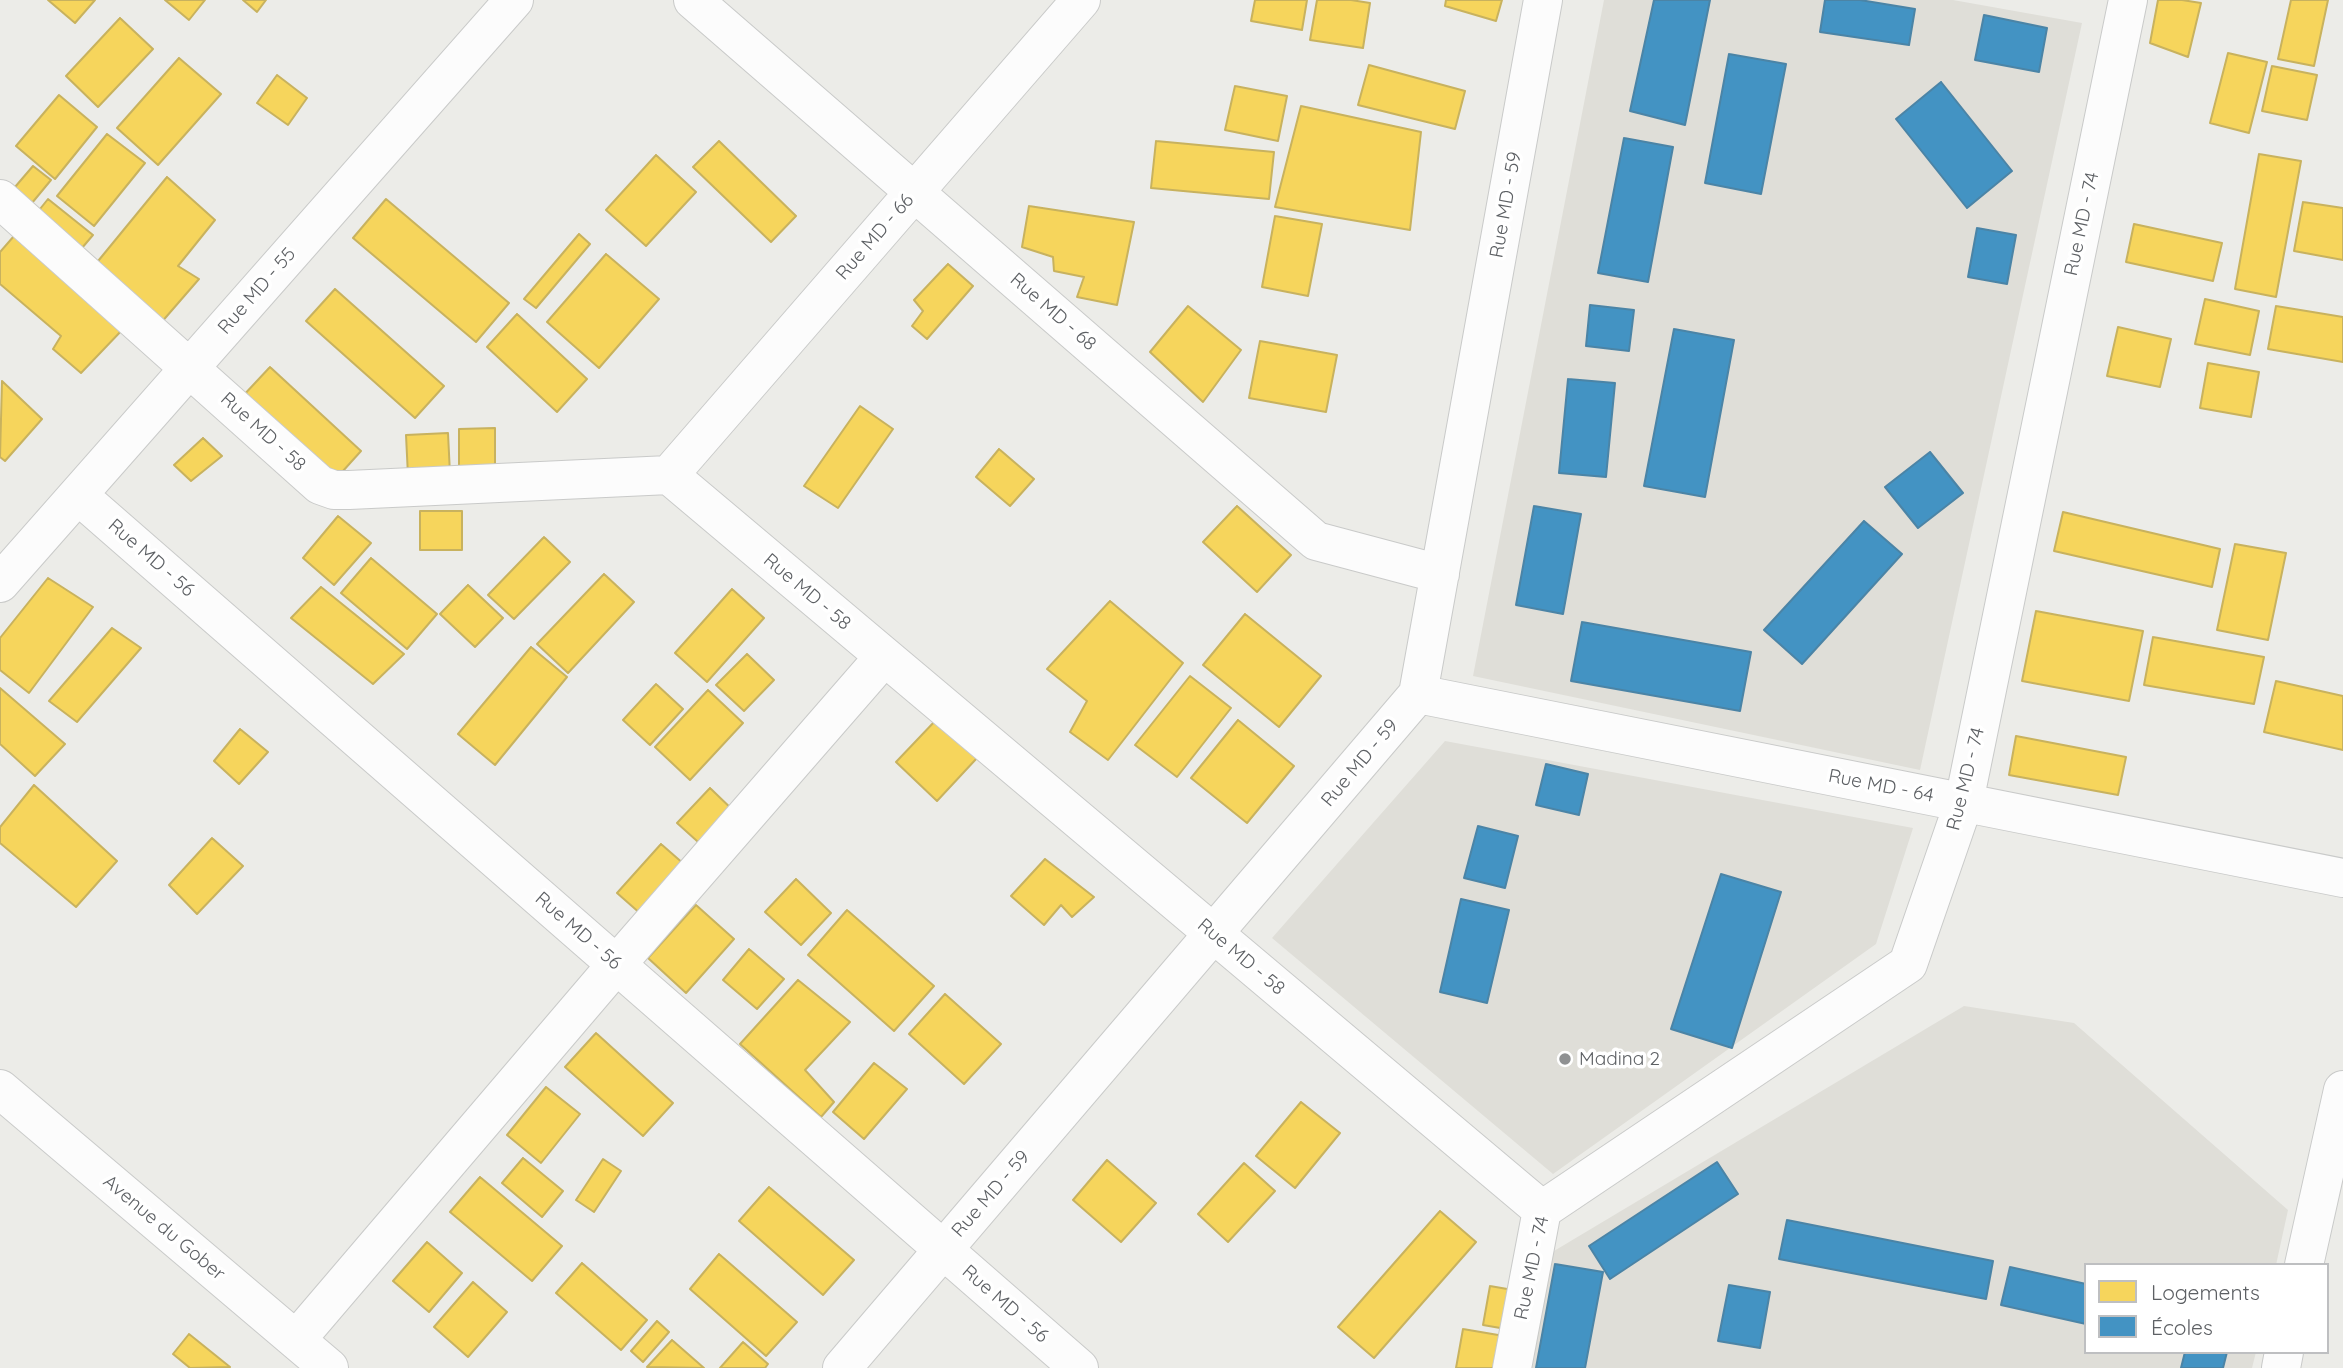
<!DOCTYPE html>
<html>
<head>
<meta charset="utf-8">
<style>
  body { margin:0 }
  #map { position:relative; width:2343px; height:1368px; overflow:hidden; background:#ecece8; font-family:Quicksand,sans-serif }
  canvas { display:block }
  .legend { position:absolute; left:2084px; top:1263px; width:245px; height:91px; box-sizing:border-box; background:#fff; border:2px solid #bebfc1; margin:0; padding:9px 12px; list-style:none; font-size:21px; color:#5d6064 }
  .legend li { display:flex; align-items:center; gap:14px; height:35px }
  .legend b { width:35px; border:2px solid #bebfc1 }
</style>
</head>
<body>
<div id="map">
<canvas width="2343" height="1368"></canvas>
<ul class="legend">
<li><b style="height:19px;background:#f6d55c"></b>Logements</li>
<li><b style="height:19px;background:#4393c3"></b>Écoles</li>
</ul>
</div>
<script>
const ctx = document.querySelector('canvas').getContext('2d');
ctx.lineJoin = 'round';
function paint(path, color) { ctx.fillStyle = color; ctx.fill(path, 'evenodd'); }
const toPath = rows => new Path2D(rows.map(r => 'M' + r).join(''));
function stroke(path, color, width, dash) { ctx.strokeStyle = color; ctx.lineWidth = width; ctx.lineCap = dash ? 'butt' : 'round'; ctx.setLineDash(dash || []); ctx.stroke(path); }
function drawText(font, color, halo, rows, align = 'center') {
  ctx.font = font + ' Quicksand,sans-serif'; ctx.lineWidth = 7; ctx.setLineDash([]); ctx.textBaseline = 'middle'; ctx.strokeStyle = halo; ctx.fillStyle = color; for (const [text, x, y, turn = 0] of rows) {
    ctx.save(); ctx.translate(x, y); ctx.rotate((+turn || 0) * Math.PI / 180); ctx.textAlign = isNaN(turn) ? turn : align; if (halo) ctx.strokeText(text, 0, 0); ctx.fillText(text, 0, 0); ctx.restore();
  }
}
const education = toPath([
  [1604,0,1953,0,2082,23,1920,770,1473,676],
  [1445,741,1913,828,1876,944,1553,1174,1272,938],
  [1964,1006,2074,1023,2288,1210,2276,1265,2086,1265,2086,1352,2256,1352,2252,1368,1530,1368,1554,1251]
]);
const homes = toPath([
  [48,0,95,0,75,23,48,0],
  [165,0,205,0,189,20,165,0],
  [243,0,266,0,257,12,243,0],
  [1255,0,1307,0,1302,30,1251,21,1255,0],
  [1317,0,1351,0,1370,3,1363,48,1310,40,1317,0],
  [1446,0,1502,0,1496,21,1445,6,1446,0],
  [2158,0,2182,0,2201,3,2188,57,2150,43,2158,0],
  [2291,0,2328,0,2314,66,2278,59,2291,0],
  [120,18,153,49,98,107,66,76,120,18],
  [2228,53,2267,62,2249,133,2210,123,2228,53],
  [179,58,221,94,158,165,117,128,179,58],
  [1369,65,1465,91,1455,129,1358,105,1369,65],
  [2272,66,2317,75,2307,120,2262,111,2272,66],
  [277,75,307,98,288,125,257,103,277,75],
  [1235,86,1287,96,1278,141,1225,130,1235,86],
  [59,95,97,127,55,179,16,146,59,95],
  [1301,106,1421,132,1410,230,1275,207,1301,106],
  [107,134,145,163,94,226,57,196,107,134],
  [719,141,796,216,771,242,693,167,719,141],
  [1156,141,1274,152,1269,199,1151,188,1156,141],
  [2259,154,2301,161,2276,297,2235,289,2259,154],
  [656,155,696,192,646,246,606,210,656,155],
  [33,166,51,180,27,209,9,194,33,166],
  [167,177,215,220,178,266,199,279,160,324,94,266,167,177],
  [48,199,93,235,76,255,32,219,48,199],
  [386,199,509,303,476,342,353,238,386,199],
  [2303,202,2343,208,2343,260,2294,251,2303,202],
  [1029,206,1134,222,1117,305,1077,297,1084,277,1054,271,1053,257,1022,247,1029,206],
  [1275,216,1322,224,1308,296,1262,287,1275,216],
  [2134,224,2222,243,2213,281,2126,262,2134,224],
  [579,234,590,244,536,308,524,299,579,234],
  [14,236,124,328,81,373,53,349,61,336,0,284,0,252,14,236],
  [606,254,659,299,599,368,547,322,606,254],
  [948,264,973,286,927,339,912,326,923,311,914,300,948,264],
  [335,289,444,386,415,418,306,321,335,289],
  [2205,299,2259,311,2250,355,2195,344,2205,299],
  [1188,306,1241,350,1203,402,1150,352,1188,306],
  [2276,306,2343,317,2343,362,2268,349,2276,306],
  [517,314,587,379,557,412,487,347,517,314],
  [2118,327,2171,339,2160,387,2107,376,2118,327],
  [1260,341,1337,355,1326,412,1249,398,1260,341],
  [2208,363,2259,372,2251,417,2200,408,2208,363],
  [270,367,361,451,333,482,241,398,270,367],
  [2,381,42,419,5,461,0,457,2,381],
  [860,406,893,429,838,508,804,486,860,406],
  [495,428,495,474,459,474,459,429,495,428],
  [448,433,450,474,408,476,406,435,448,433],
  [203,438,222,456,191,481,174,465,203,438],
  [999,449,1034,479,1010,506,976,477,999,449],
  [1237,506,1291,555,1257,592,1203,542,1237,506],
  [420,511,462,511,462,550,420,550,420,511],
  [2063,512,2220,549,2212,587,2054,551,2063,512],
  [338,516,371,543,334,585,303,558,338,516],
  [544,537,570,562,514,619,488,595,544,537],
  [2235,544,2286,553,2268,640,2217,630,2235,544],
  [371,558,437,614,407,649,341,593,371,558],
  [604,574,634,602,568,673,537,644,604,574],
  [48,578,93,607,29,693,0,670,0,638,48,578],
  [468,585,503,618,475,647,440,614,468,585],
  [321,587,404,654,373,684,291,618,321,587],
  [732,589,764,618,707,682,675,653,732,589],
  [1110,601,1183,663,1108,760,1070,732,1087,701,1047,669,1110,601],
  [2036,611,2143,631,2129,701,2022,681,2036,611],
  [1245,614,1321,676,1279,727,1203,665,1245,614],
  [112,628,141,648,77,722,49,701,112,628],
  [2153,637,2264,657,2254,704,2144,685,2153,637],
  [531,647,567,677,495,765,458,734,531,647],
  [747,654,774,680,744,711,716,685,747,654],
  [1190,676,1231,708,1177,777,1135,745,1190,676],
  [2276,681,2343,696,2343,750,2264,732,2276,681],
  [656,684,683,709,650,745,623,720,656,684],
  [0,688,65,744,35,776,0,744,0,688],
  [708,690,743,723,690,780,655,747,708,690],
  [936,720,977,758,937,801,896,762,936,720],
  [1238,720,1294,766,1247,823,1191,778,1238,720],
  [240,729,268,752,239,784,214,761,240,729],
  [2016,736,2126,757,2118,795,2009,775,2016,736],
  [34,785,117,861,76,907,0,843,0,827,34,785],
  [710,788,739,816,707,850,677,823,710,788],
  [212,838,243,866,197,914,169,885,212,838],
  [661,844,693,872,650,922,617,893,661,844],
  [1045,859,1094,897,1072,917,1061,905,1044,925,1011,896,1045,859],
  [796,879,831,913,801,945,765,912,796,879],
  [696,905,734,939,686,993,648,958,696,905],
  [847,910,934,986,894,1031,808,955,847,910],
  [749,949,784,979,757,1009,723,980,749,949],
  [798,980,850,1022,805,1070,834,1102,821,1117,740,1044,798,980],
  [945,994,1001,1044,964,1084,909,1034,945,994],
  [596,1033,673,1103,643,1136,565,1067,596,1033],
  [874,1063,907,1089,864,1139,833,1112,874,1063],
  [546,1087,580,1114,541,1163,507,1135,546,1087],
  [1301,1102,1340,1133,1295,1188,1256,1156,1301,1102],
  [523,1158,563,1191,542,1217,502,1183,523,1158],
  [603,1159,621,1171,594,1212,576,1200,603,1159],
  [1107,1160,1156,1203,1121,1242,1073,1200,1107,1160],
  [1244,1163,1275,1191,1228,1242,1198,1214,1244,1163],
  [480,1177,562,1246,532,1281,450,1212,480,1177],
  [769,1187,854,1260,823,1295,739,1221,769,1187],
  [1440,1211,1476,1242,1374,1358,1338,1327,1440,1211],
  [427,1242,462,1273,429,1312,393,1281,427,1242],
  [719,1254,797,1322,766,1356,690,1289,719,1254],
  [582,1263,647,1320,621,1350,556,1293,582,1263],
  [473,1282,507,1312,468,1357,434,1327,473,1282],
  [1490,1286,1513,1290,1506,1329,1483,1325,1490,1286],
  [657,1321,669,1332,643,1362,631,1351,657,1321],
  [1463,1329,1504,1336,1499,1368,1456,1368,1463,1329],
  [189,1334,230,1367,190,1368,173,1354,189,1334],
  [672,1340,704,1368,647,1367,672,1340],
  [743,1342,768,1364,765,1368,720,1368,743,1342]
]);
const schools = toPath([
  [1654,0,1710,0,1685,125,1630,111,1654,0],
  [1825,0,1860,0,1915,9,1909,45,1820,32,1825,0],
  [1984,15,2047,28,2039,72,1975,60,1984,15],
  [1729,54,1786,64,1761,194,1705,183,1729,54],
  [1941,82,2012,171,1967,208,1896,119,1941,82],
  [1624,138,1673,147,1648,282,1598,273,1624,138],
  [1977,228,2016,235,2007,284,1968,277,1977,228],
  [1590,305,1634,310,1629,351,1586,346,1590,305],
  [1674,329,1734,340,1705,497,1644,486,1674,329],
  [1568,379,1615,383,1606,477,1559,473,1568,379],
  [1930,452,1963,493,1918,528,1885,487,1930,452],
  [1534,506,1581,514,1563,614,1516,605,1534,506],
  [1864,521,1902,554,1802,664,1764,630,1864,521],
  [1582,622,1751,652,1740,711,1571,681,1582,622],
  [1546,764,1588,774,1579,815,1536,805,1546,764],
  [1478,826,1518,836,1505,888,1464,878,1478,826],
  [1721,874,1781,892,1732,1048,1671,1029,1721,874],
  [1461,899,1509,910,1487,1003,1440,992,1461,899],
  [1717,1162,1738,1194,1610,1279,1589,1246,1717,1162],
  [1787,1220,1993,1261,1986,1299,1779,1259,1787,1220],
  [1555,1264,1603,1272,1585,1368,1536,1368,1555,1264],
  [2010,1267,2086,1284,2086,1324,2001,1305,2010,1267],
  [1729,1285,1770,1292,1760,1348,1718,1341,1729,1285],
  [2185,1352,2227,1352,2223,1368,2181,1368,2185,1352]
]);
const minor = toPath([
  [693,0,1316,541,1440,574],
  [0,199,320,485,334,490,349,490,669,475,1542,1210],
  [669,475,1081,0],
  [78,495,1079,1368],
  [0,583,514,0],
  [1418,694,2343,878],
  [0,1089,329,1368],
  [2304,1265,2343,1090],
  [296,1340,616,965,884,657],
  [842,1368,1418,694,1543,0],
  [1512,1368,1542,1210,1908,964,1964,802,2128,0],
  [2281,1368,2284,1352]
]);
const markers = [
  [1565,1059,7,"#8f9192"]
];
const streetNames = [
  ["Rue MD - 59",1506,205,-80],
  ["Rue MD - 74",2082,224,-78],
  ["Rue MD - 66",875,237,-49],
  ["Rue MD - 55",257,291,-49],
  ["Rue MD - 68",1053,312,41],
  ["Rue MD - 58",263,432,42],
  ["Rue MD - 56",151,558,41],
  ["Rue MD - 58",807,592,40],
  ["Rue MD - 59",1360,763,-50],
  ["Rue MD - 74",1966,779,-76],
  ["Rue MD - 64",1881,786,11],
  ["Rue MD - 56",578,931,41],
  ["Rue MD - 58",1241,957,40],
  ["Rue MD - 59",991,1194,-49],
  ["Avenue du Gober",164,1228,40],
  ["Rue MD - 74",1532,1268,-78],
  ["Rue MD - 56",1005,1304,41]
];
const poiNames = [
  ["Madina 2",1579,1059]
];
paint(education, '#dfded8');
paint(homes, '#f6d55c');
stroke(homes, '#c8b25e', 2);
paint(schools, '#4393c3');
stroke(schools, '#4b84a6', 2);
stroke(minor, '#c9cac9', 40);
stroke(minor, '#fcfcfc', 38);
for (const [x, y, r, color] of markers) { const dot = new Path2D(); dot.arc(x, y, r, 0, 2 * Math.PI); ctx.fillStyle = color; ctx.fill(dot); stroke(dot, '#fff', 2.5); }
drawText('19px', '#5d6064', '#fff', streetNames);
drawText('19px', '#5d6064', '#fff', poiNames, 'left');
</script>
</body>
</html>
